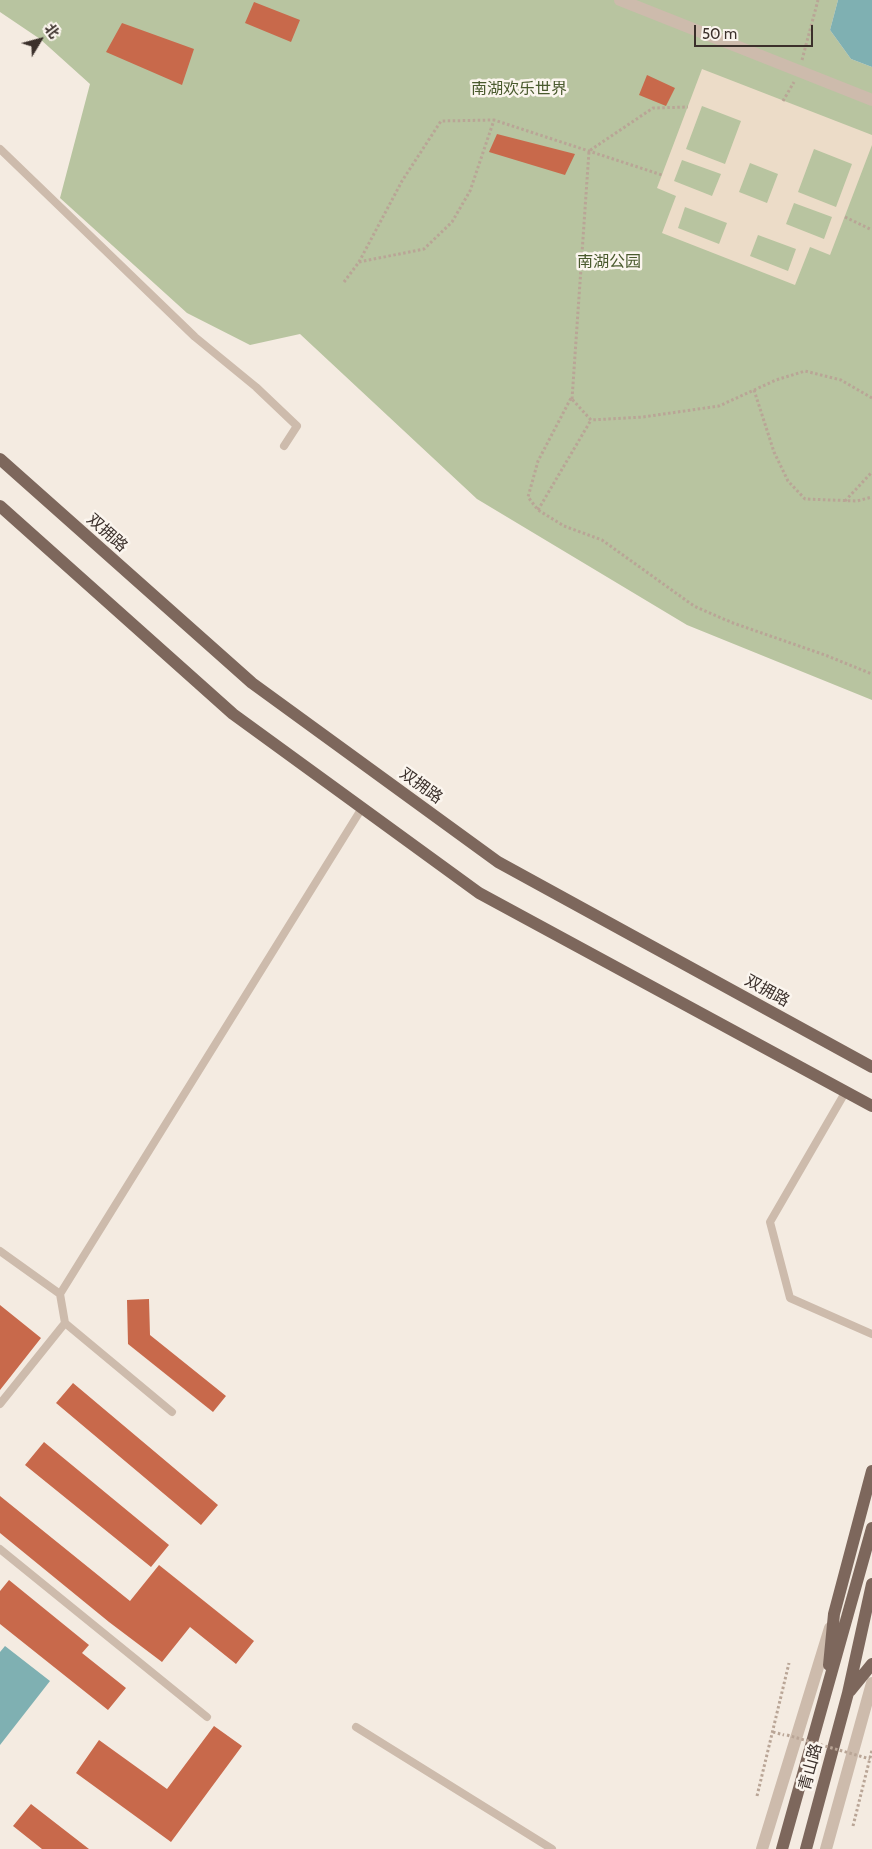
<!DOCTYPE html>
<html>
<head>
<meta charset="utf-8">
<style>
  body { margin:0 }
  #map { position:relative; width:872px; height:1849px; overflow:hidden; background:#f4ebe1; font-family:Cabin,"Noto Sans SC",sans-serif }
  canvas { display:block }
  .north { position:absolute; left:15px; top:15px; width:50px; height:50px; -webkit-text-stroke:4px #fbf5ee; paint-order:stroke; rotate:53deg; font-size:14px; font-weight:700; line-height:20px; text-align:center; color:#3b302b }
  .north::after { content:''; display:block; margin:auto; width:18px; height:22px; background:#3b302b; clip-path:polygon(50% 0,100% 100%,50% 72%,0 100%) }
  .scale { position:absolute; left:694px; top:25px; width:119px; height:22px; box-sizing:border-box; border:2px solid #3b302b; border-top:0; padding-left:6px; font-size:15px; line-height:18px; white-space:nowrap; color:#3b302b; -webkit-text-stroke:4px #fbf5ee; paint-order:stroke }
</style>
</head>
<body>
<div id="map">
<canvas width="872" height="1849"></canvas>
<div class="north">北</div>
<div class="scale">50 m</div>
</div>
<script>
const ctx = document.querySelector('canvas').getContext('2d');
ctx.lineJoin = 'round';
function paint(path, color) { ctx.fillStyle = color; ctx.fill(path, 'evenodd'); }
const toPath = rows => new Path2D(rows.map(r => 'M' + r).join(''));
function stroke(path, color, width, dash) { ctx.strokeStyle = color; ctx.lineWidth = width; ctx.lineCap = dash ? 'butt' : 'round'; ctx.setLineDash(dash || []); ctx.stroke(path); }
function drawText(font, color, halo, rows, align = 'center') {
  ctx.font = font + ' Cabin,"Noto Sans SC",sans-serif'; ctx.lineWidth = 5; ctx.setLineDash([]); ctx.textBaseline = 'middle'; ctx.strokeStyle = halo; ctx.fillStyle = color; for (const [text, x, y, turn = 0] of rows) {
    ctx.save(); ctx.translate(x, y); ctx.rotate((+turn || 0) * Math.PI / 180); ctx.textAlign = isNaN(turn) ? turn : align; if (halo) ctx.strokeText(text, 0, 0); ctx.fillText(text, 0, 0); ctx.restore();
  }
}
const green = toPath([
  [0,0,838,0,830,30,851,59,872,67,872,700,687,625,477,499,300,334,250,345,187,313,60,198,90,84,40,39,0,12]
]);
const plaza = toPath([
  [702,69,872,135,872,145,830,255,810,247,795,285,662,233,676,196,657,188],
  [702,106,741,121,725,164,686,149],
  [814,149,852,164,836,207,798,192],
  [682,160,721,174,712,196,674,181],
  [750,163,778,174,767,203,739,192],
  [794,203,832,217,824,239,786,224],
  [685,207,727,223,719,244,678,228],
  [758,235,796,249,788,271,750,256]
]);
const water = toPath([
  [838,0,872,0,872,67,851,59,830,30],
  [5,1646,50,1681,0,1745,0,1652]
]);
const building = toPath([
  [254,2,300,20,291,42,245,23],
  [122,23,194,49,182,85,106,52],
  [647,75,675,88,666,106,639,95],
  [497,134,575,154,565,175,489,152],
  [149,1299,150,1335,226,1396,213,1412,128,1344,127,1300],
  [0,1305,41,1338,0,1390],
  [73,1383,218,1505,201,1525,56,1403],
  [44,1442,169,1545,151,1567,25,1465],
  [0,1496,130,1601,159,1565,254,1641,236,1664,190,1627,162,1662,109,1622,0,1533],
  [9,1580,89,1645,82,1653,126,1688,108,1710,0,1624,0,1591],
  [214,1726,242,1746,171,1842,76,1773,99,1740,167,1789],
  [31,1804,89,1849,42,1849,13,1826]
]);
const path = toPath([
  [802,60,818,0],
  [783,101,794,82],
  [845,217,872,230],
  [359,262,424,249,452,222,470,191,494,120],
  [344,282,359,262,402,181,441,121,494,120,662,175],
  [754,390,774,452,788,481,805,499,857,501,872,497],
  [872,398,841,380,805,371,776,380,719,406,643,417,591,420,571,398,538,461,528,497,538,510,564,526,602,540,694,606,733,623,825,655,872,674],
  [572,399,589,151,653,108,688,107],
  [845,501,872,472],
  [538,510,591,420,590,419],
  [773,1732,784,1735],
  [757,1796,789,1663],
  [853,1826,872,1750]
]);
const service = toPath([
  [0,149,195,337,256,387,297,426,284,446],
  [846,1091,770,1222,790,1298,872,1334],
  [0,1251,60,1294],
  [65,1323,172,1412],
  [0,1404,65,1323,60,1294,362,808],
  [0,1549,207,1717],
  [356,1727,552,1849]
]);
const minor = toPath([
  [620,0,872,100]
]);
const tertiary = toPath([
  [762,1849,830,1628],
  [826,1849,872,1683]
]);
const primary = toPath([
  [0,459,252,683,498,862,872,1067],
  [0,506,233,714,479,893,872,1106],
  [829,1665,834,1614,872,1471],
  [850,1691,872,1664],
  [782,1849,872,1528],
  [806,1849,848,1693,872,1584]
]);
const pathBridge = toPath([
  [787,1735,870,1759]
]);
const parkNames = [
  ["南湖欢乐世界",519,89],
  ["南湖公园",609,262]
];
const streetNames = [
  ["双拥路",107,533,42],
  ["双拥路",421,786,36],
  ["双拥路",767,991,29],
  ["青山路",811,1767,-75]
];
paint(green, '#b8c4a0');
paint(plaza, '#ecdcc8');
paint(water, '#7fb0b2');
paint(building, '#c8694b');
stroke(path, '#b9a596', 3, [2.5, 2.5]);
stroke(service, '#cdbbac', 8);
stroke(minor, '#cdbbac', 12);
stroke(tertiary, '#cdbbac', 12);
stroke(primary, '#7d675c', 12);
stroke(pathBridge, '#b9a596', 3, [2.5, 2.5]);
drawText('16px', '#4a5a2e', '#fbf5ee', parkNames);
drawText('16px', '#3b302b', '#fbf5ee', streetNames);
</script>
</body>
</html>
